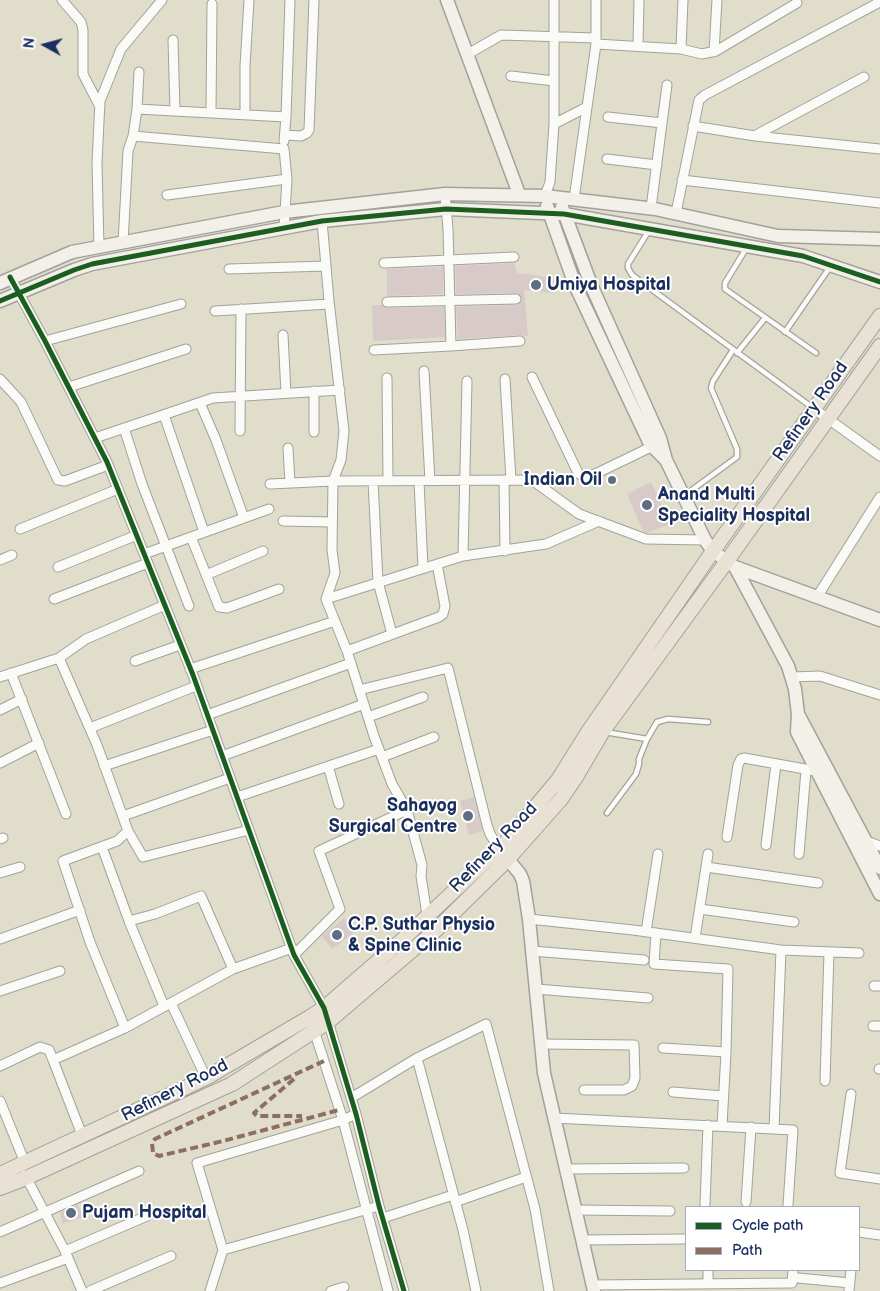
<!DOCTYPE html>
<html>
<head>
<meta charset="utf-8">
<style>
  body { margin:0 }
  #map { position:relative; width:880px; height:1291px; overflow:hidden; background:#e0ddcb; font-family:"Balsamiq Sans",sans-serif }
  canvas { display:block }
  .legend { position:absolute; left:685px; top:1206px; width:175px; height:65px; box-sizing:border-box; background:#fff; border:1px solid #a4acbf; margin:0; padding:6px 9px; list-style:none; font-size:15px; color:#1b2f5e }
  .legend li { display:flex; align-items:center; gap:10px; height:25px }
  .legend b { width:25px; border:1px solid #a4acbf }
  .north { position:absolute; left:20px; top:20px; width:50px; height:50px; -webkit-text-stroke:4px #fff; paint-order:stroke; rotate:277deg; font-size:14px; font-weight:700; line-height:20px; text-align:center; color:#1b2f5e }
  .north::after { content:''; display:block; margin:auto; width:18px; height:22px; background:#1b2f5e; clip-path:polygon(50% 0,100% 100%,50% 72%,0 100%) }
</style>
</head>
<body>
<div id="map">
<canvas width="880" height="1291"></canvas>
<ul class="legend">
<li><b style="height:6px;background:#1b5e20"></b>Cycle path</li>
<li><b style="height:6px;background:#8d6e63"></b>Path</li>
</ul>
<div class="north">N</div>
</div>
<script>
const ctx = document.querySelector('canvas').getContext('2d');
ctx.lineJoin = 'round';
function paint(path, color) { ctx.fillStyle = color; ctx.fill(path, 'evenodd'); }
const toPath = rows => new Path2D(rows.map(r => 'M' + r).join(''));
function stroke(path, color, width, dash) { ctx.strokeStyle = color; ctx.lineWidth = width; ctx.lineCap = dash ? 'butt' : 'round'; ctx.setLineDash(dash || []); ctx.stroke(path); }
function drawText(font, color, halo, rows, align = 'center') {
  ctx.font = font + ' "Balsamiq Sans",sans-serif'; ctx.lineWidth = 4; ctx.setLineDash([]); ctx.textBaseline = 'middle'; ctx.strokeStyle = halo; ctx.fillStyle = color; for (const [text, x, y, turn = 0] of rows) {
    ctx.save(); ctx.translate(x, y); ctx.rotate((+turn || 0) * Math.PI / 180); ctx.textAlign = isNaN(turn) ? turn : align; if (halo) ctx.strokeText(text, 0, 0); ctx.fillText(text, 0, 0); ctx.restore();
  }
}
const building = toPath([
  [514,263,517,273,554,278,552,293,524,290,528,336,520,335,458,339,456,307,516,305,521,302,522,298,519,294,516,293,456,294,455,266],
  [443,267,443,294,387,296,387,269],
  [372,305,382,305,387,308,444,307,445,337,373,341],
  [651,482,670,524,647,533,643,531,627,494],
  [474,797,483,831,469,835,460,801],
  [344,918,355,932,332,949,322,936],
  [78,1204,83,1217,63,1224,60,1213]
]);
const lane = toPath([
  [648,232,628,264,628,268,632,275,813,408],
  [747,247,725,283,725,289,816,353],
  [785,332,830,267],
  [737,353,765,318],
  [685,495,737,457,737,449,711,388,713,381,733,350],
  [605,732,647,739,657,722,668,719,708,722],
  [607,813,636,774,639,764,639,759,647,739]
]);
const street = toPath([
  [62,0,81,22,83,30,83,74,100,107],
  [596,0,596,44,681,49,683,0],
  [173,40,175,111],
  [638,46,639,0],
  [681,49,702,54,716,51,797,3],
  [714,52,717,0],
  [468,54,501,35,596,38],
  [511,76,554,81],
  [137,109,139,72],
  [211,113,212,4],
  [245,114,245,66,249,0],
  [608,117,662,123],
  [554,124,587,107],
  [693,126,755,136,880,149],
  [285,135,301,136,307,133,309,130,314,0],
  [756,135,864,77],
  [284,141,286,117],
  [607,159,657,165],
  [682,180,880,203],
  [167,195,287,179],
  [545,196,550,182,554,124,554,0],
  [574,199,596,44],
  [651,208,667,85],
  [676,213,699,100,705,95,880,2],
  [322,221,329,301,344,431,341,460,333,481,332,550,335,573,326,599,347,651,374,736,392,784,407,810,422,865,421,876,427,915,436,930],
  [284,229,287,179,284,149,133,136,137,109,286,117,290,0],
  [123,243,128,151,133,136],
  [99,247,97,163,100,101,121,49,162,0],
  [384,263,514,257],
  [229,269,326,266],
  [10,277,45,341,107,462,193,675,294,955,324,1008,356,1114,379,1206,404,1291],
  [387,302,516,299],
  [215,311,329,304],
  [283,335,286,393],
  [45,341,181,304],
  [451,346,520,341],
  [374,350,451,346,448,229,445,194],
  [424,371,430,481],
  [532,377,578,473,582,476,591,476,651,447],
  [387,378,388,481],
  [0,379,21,402,58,480,65,481,108,465],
  [505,379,511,480],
  [69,387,186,349],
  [200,403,216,440,244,518],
  [813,408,880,456],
  [164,415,204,532],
  [124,428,142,484,189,606],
  [240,431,241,309],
  [314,432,314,391],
  [95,438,213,398,340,390],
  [288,448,290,483],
  [504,480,505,551],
  [373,481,378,582,392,634],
  [419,481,423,568],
  [270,484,333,481,532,480,579,514,646,539,705,540],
  [283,521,332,522],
  [20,529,118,489],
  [191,537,219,607,227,608,279,589],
  [144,554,269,509],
  [463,556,467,381],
  [0,560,12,555],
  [58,567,137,535],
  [206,575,263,551],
  [817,597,880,497],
  [54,599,148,563],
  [326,599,463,556,546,544,599,521],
  [347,651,439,617,443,614,445,606,437,564],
  [59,658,86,639,165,605],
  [135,661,180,645],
  [190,669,335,621],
  [11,673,66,814],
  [0,677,59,658,97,745,128,831,117,841,63,861,90,942,125,1028],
  [792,677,820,676,880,695],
  [359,690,448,668,487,825,490,834,499,848],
  [0,710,22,699],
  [207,715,351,663],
  [368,717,423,697],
  [90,728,196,686],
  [222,756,364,704],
  [382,757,434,737],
  [0,763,39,743],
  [104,766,213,730],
  [328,766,339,804],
  [237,797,379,749],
  [123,816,230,778],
  [128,831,143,857,249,830],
  [727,837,738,765,741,759,744,758,816,771],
  [0,839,3,838],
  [864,840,880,846],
  [766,845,776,764],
  [102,847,129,921,164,1006],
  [799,854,806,770],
  [706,867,818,883],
  [0,873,20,867],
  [700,909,794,922],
  [529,919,633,930,781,950,859,953],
  [646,932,658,854],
  [656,933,654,964,728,969,726,1052,722,1126],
  [695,938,708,854],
  [0,939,80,910],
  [532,951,644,960],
  [294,955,340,909,319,851,407,810],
  [233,969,292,948],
  [874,986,880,986],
  [536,989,648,998],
  [0,991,60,971],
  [171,1003,206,1078],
  [873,1026,880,1026],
  [313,1027,343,1120,388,1291],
  [541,1044,634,1045,635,1078,632,1086,624,1090,584,1090],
  [663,1048,726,1052],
  [417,1058,486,1024,535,1209,549,1291],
  [0,1066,40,1047,49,1050,53,1060],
  [879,1069,880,1069],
  [825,1081,829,952],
  [673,1092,723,1096],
  [851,1094,840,1173,880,1179],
  [351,1098,417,1058,463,1230,476,1291],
  [0,1101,25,1163],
  [356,1114,343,1120,197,1163,223,1250,379,1206],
  [554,1118,793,1130,788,1205],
  [774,1129,781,950],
  [82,1135,53,1060,125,1028,233,969,201,896,155,914,129,921],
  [566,1169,684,1168],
  [25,1175,65,1251,82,1291],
  [455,1202,526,1177],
  [746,1202,751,1127],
  [705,1204,708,1125],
  [576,1210,670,1211],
  [383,1218,453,1195],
  [0,1232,139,1171],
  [859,1232,880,1235],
  [582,1240,686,1239],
  [65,1251,147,1216],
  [798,1278,850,1283],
  [0,1283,68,1258],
  [708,1284,708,1270],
  [593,1285,792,1283,793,1270],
  [90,1291,171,1256],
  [210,1291,223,1250],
  [331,1291,344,1287],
  [849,1291,851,1270]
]);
const secondary = toPath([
  [447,0,519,194],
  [547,206,575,285,650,444,666,460],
  [562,207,592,287,660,438,666,460,705,540,713,551,735,567,880,620],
  [0,283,72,252,284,212,445,194,545,196,655,209,778,236,880,239],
  [0,301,74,270,92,264,322,221,446,209,564,214,803,256,880,282],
  [735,567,788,666,795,689,798,714,797,732,880,894],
  [798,714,880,868],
  [502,852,520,874,523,881,529,919,544,1073,594,1291]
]);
const primary = toPath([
  [0,1174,206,1078,310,1017,324,1008,401,941,505,843,558,780,588,732,713,551,880,316],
  [0,1188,26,1178,232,1084,328,1022,436,930,508,859,561,799,576,777,603,731,727,561,880,346]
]);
const quiet = toPath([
  [324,1061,155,1139,152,1143,153,1153,159,1156,223,1141,339,1110],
  [294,1079,254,1113,257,1116,302,1116]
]);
const cycleway = toPath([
  [10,277,45,341,107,462,193,675,294,955,324,1008,356,1114,379,1206,404,1291],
  [0,301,74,270,92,264,322,221,446,209,564,214,803,256,880,282]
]);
const markers = [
  [536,285,6,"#606c84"],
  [612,480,5,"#606c84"],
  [647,505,6,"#606c84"],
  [468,816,6,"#606c84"],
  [337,935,6,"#606c84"],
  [71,1213,6,"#606c84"]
];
const poiNames = [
  ["Umiya Hospital",547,285],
  ["Indian Oil",602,480,"right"],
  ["Anand Multi",658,495],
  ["Speciality Hospital",658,516],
  ["Sahayog",457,806,"right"],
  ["Surgical Centre",457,827,"right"],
  ["C.P. Suthar Physio",348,925],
  ["& Spine Clinic",348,946],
  ["Pujam Hospital",82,1213]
];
const streetNames = [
  ["Refinery Road",811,412,-55],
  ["Refinery Road",494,848,-46],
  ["Refinery Road",175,1091,-27]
];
paint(building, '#d8cac9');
stroke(lane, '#a1a29d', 7);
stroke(street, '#a1a29d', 11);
stroke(secondary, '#a1a29d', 15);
stroke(primary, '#a1a29d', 16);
stroke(lane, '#fafaf7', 4.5);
stroke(street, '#fafaf7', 9);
stroke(secondary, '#f3f0e9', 12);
stroke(primary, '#e8e1d4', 14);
stroke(quiet, '#8d6e63', 4, [8, 4]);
stroke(cycleway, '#1b5e20', 5);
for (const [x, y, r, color] of markers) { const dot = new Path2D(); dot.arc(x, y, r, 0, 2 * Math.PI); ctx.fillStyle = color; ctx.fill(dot); stroke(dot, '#fff', 2); }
drawText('bold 18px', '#1b2f5e', '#fff', poiNames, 'left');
drawText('18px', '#1b2f5e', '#fff', streetNames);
</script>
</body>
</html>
